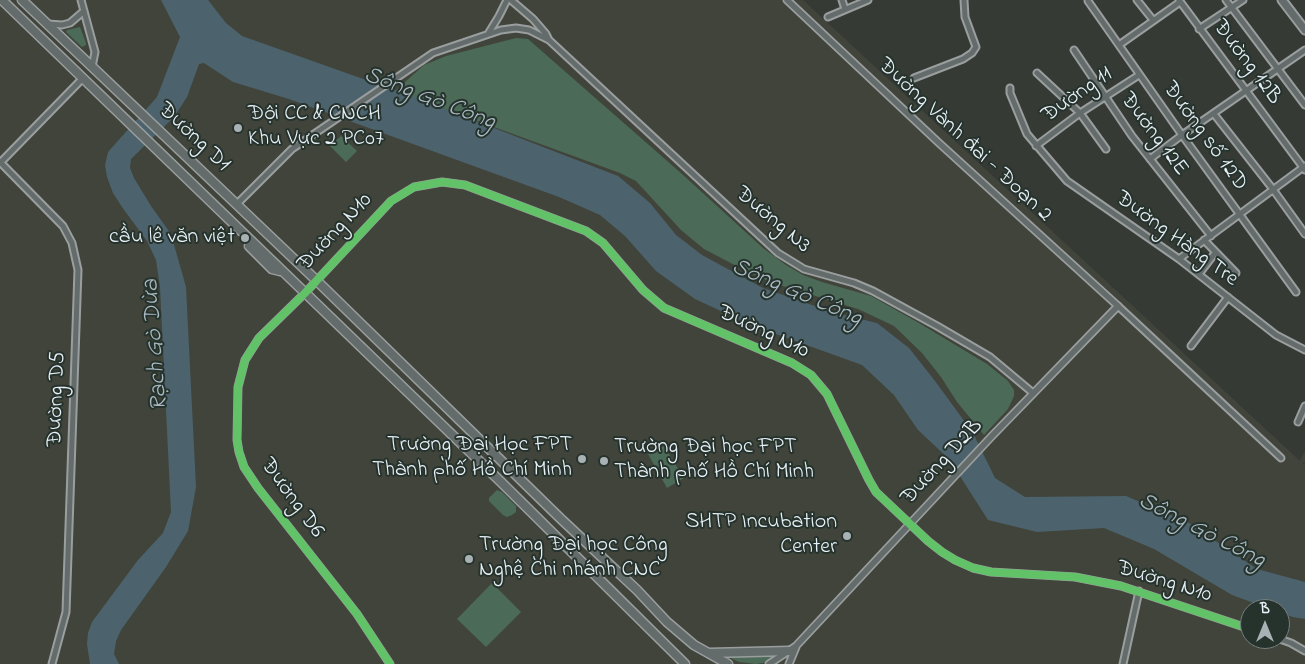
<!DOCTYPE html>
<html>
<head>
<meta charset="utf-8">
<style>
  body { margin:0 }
  #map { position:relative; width:1305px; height:664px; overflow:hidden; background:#353a35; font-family:"Indie Flower",sans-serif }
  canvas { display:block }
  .north { position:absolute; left:1240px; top:599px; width:50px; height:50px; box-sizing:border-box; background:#26332d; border:1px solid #747f7e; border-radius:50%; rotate:0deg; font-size:14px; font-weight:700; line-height:20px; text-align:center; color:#e8f1f8 }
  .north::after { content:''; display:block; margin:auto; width:18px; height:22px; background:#a9b1b4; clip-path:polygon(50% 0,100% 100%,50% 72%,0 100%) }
</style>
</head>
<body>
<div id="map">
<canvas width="1305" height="664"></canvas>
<div class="north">B</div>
</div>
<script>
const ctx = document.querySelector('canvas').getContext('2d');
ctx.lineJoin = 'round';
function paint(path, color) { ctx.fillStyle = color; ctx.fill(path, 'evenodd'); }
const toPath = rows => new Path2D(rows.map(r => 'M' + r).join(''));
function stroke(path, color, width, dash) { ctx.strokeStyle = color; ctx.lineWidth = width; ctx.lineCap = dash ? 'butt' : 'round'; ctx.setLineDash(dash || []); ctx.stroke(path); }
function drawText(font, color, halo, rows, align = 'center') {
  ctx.font = font + ' "Indie Flower",sans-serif'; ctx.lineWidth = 4; ctx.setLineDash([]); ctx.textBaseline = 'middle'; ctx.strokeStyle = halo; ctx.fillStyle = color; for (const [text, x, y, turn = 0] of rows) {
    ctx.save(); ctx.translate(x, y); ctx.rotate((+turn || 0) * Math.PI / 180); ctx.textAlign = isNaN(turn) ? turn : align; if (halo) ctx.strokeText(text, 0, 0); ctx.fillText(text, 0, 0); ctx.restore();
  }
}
const built = toPath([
  [0,0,803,0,1300,461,1305,451,1305,463,1302,463,1305,465,1305,664,0,664],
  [1250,609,1280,609,1280,639,1250,639]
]);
const green = toPath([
  [80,27,86,43,86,45,82,47,66,32,67,30],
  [516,38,528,39,682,174,763,248,786,265,803,275,822,282,871,296,919,323,987,364,1008,381,1014,390,1014,396,1008,409,984,435,957,402,941,377,922,353,894,326,858,309,773,283,746,271,704,249,681,230,636,181,620,173,395,91,424,65,446,56],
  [341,136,357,151,346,162,330,146],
  [664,446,684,478,667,488,648,454],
  [497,490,502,492,516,506,516,512,512,515,507,517,503,515,489,501,489,498],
  [492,583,521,612,486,647,457,619],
  [781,654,769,662,756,664,739,662,724,655]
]);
const water = toPath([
  [161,0,208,0,226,23,242,36,414,97,618,176,650,203,676,235,702,255,763,288,832,312,877,323,909,348,935,381,973,433,995,478,1025,497,1126,496,1189,523,1257,569,1305,582,1305,619,1293,617,1280,613,1280,609,1270,609,1232,595,1154,549,1104,528,1037,532,988,520,949,459,918,430,894,395,862,365,751,325,695,299,656,271,625,236,600,215,559,197,289,99,233,82,204,63,199,64,187,97,174,117,131,159,130,168,134,178,151,206,171,234,186,287,196,487,188,531,166,567,121,630,116,641,114,654,119,664,90,664,87,644,88,633,92,622,138,560,163,533,171,512,160,287,156,260,147,241,122,207,113,193,107,177,105,165,108,152,157,97,180,37]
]);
const minor = toPath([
  [81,0,95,52,92,67],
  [511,0,533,19,546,34,549,40],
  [842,0,845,9],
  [1137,0,1153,20],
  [1179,0,1305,170],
  [1226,0,1305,105],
  [1088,1,1182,135,1296,292],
  [828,17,868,0],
  [48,24,62,25,70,23,84,11],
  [1199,29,1243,0],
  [488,34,499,16,507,0],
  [1119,45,1180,2],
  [1074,50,1132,136,1211,236],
  [1037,73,1080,113,1106,149],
  [914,78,963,59,972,53,976,47,965,17,964,0],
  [1010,88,1010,93,1027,134,1067,181,1179,259,1276,335,1305,350],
  [1214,114,1272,188,1305,234],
  [1036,146,1080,113,1139,75],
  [1150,159,1182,135,1305,50],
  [0,162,63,226,72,243,78,270,66,612,52,664],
  [0,163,83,78],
  [237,204,292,149,433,53,501,30,516,28,529,30,549,40,778,253,804,269,854,283,873,291,937,326,990,357,1033,393],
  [1204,240,1236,273],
  [1179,259,1305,166],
  [1199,274,1215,253],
  [1118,306,1281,458],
  [1191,346,1228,297],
  [1298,422,1305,406],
  [1280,639,1291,643,1305,651],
  [390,664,357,614,258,488,244,467,239,452,237,440,238,387,245,360,259,338,305,293,391,201,414,187,442,182,465,185,586,231,603,243,643,290,664,308,792,363,811,375,827,394,869,480,876,492,928,541,942,552,955,560,973,568,991,572,1075,577,1121,586,1250,629],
  [1123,664,1139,591]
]);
const tertiary = toPath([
  [769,664,796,646,991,437,1118,306,939,143,787,0],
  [789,664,796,647]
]);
const secondary = toPath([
  [1282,0,1305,30]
]);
const primary = toPath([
  [2,0,501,482,685,664],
  [22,0,316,280,561,519,637,590,667,622,694,645,728,664],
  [249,246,272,269,280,271],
  [709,653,790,651]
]);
const cycleway = toPath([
  [390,664,357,614,258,488,244,467,239,452,237,440,238,387,245,360,259,338,305,293,391,201,414,187,442,182,465,185,586,231,603,243,643,290,664,308,792,363,811,375,827,394,869,480,876,492,928,541,942,552,955,560,973,568,991,572,1075,577,1121,586,1250,629]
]);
const markers = [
  [238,128,5,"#a9b1b4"],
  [245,238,5,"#a9b1b4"],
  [582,459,5,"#a9b1b4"],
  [604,461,5,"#a9b1b4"],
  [847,536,5,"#a9b1b4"],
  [469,559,5,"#a9b1b4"]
];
const streetNames = [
  ["Đường 12B",1246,63,53],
  ["Đường 11",1078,96,-35],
  ["Đường 12E",1153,135,53],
  ["Đường số 12D",1204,137,54],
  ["Đường D1",193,138,43],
  ["Đường Vành đai - Đoạn 2",964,141,43],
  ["Đường N3",772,221,40],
  ["Đường N10",336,233,-47],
  ["Đường Hàng Tre",1176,240,36],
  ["Đường N10",763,333,25],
  ["Đường D5",58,399,-88],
  ["Đường D2B",943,463,-47],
  ["Đường D6",291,499,54],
  ["Đường N10",1164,583,17]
];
const poiNames = [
  ["Đội CC & CNCH",248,115],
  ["Khu Vực 2 PC07",248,140],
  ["cầu lê văn việt",235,238,"right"],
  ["Trường Đại Học FPT",572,446,"right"],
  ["Thành phố Hồ Chí Minh",572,471,"right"],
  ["Trường Đại học FPT",614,448],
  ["Thành phố Hồ Chí Minh",614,473],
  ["SHTP Incubation",837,523,"right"],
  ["Center",837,548,"right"],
  ["Trường Đại học Công",479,546],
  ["Nghệ Chi nhánh CNC",479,571]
];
const waterNames = [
  ["Sông Gò Công",429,100,21],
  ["Sông Gò Công",796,294,23],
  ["Rạch Gò Dừa",157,345,-94],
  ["Sông Gò Công",1201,532,27]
];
paint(built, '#40443b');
paint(green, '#4b6a57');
paint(water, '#4c636d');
stroke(minor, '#9a9e9e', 9);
stroke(tertiary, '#9a9e9e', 9);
stroke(secondary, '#9a9e9e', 11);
stroke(primary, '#9a9e9e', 11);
stroke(minor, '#646b6b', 5);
stroke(tertiary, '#646b6b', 5.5);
stroke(secondary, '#646b6b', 7);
stroke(primary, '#646b6b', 8);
stroke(cycleway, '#61c268', 8);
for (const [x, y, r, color] of markers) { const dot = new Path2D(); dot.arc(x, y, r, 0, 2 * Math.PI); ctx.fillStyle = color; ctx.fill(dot); stroke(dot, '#26332d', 2); }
drawText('22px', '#e8f1f8', '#26332d', streetNames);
drawText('22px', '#e8f1f8', '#26332d', poiNames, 'left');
drawText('italic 24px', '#aabac3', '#26332d', waterNames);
</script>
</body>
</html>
